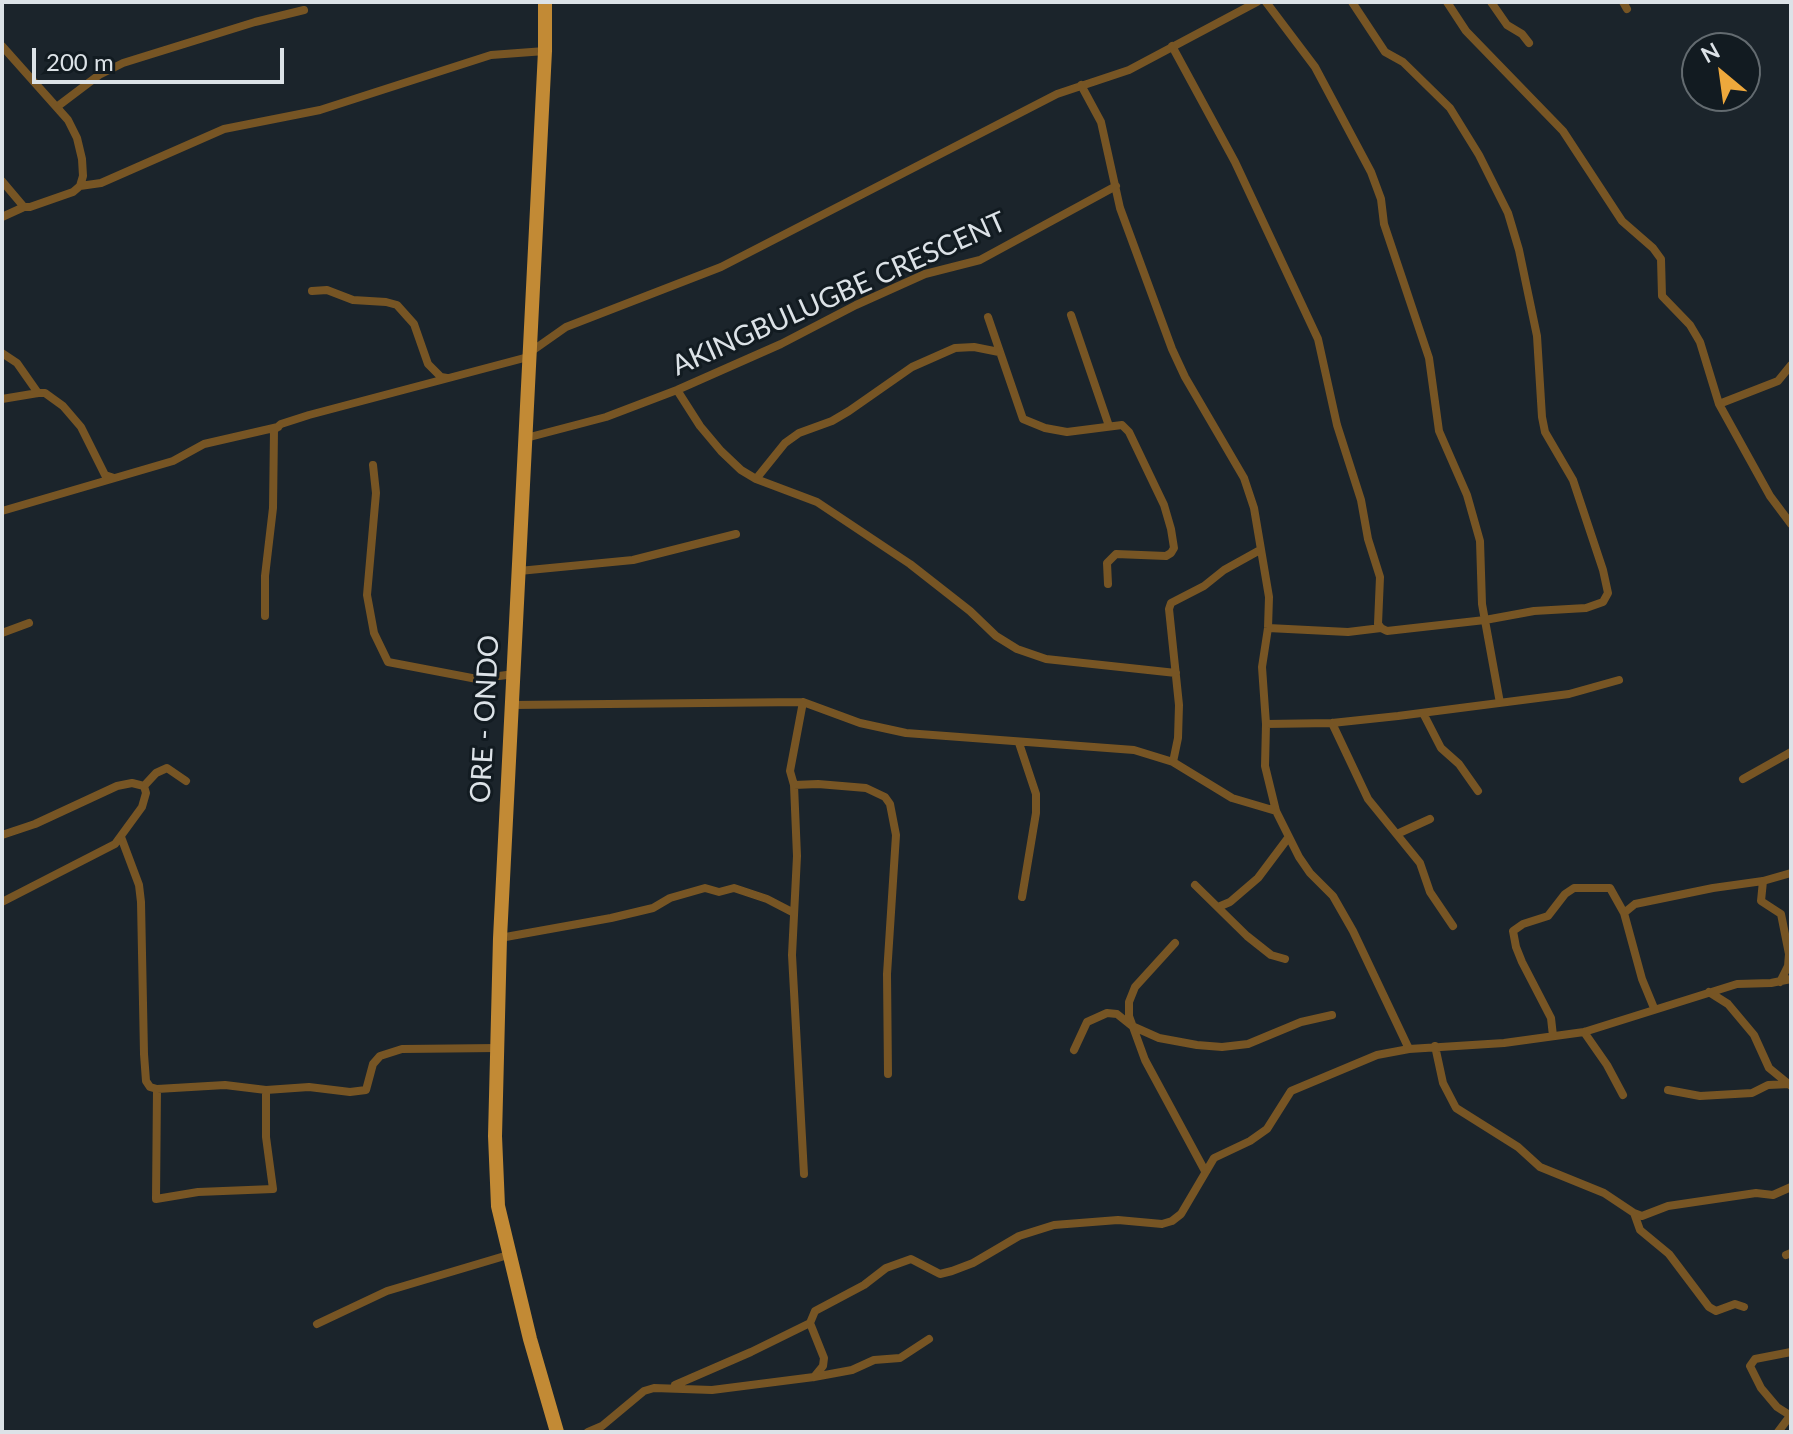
<!DOCTYPE html>
<html>
<head>
<meta charset="utf-8">
<style>
  body { margin:0 }
  #map { position:relative; width:1793px; height:1434px; overflow:hidden; background:#1b242b; font-family:Lato,sans-serif }
  canvas { display:block }
  .frame { position:absolute; inset:0; border:4px solid #dce2e7; pointer-events:none }
  .north { position:absolute; left:1681px; top:32px; width:80px; height:80px; box-sizing:border-box; background:#121b21; border:2px solid #636b70; border-radius:50%; rotate:331deg; font-size:22px; font-weight:700; line-height:32px; text-align:center; color:#dce2e7 }
  .north::after { content:''; display:block; margin:auto; width:28px; height:36px; background:#eea83c; clip-path:polygon(50% 0,100% 100%,50% 72%,0 100%) }
  .scale { position:absolute; left:32px; top:48px; width:252px; height:36px; box-sizing:border-box; border:4px solid #dce2e7; border-top:0; padding-left:10px; font-size:24px; line-height:28px; white-space:nowrap; color:#dce2e7; -webkit-text-stroke:6px #121b21; paint-order:stroke }
</style>
</head>
<body>
<div id="map">
<canvas width="1793" height="1434"></canvas>
<div class="frame"></div>
<div class="north">N</div>
<div class="scale">200 m</div>
</div>
<script>
const ctx = document.querySelector('canvas').getContext('2d');
ctx.lineJoin = 'round';
const toPath = rows => new Path2D(rows.map(r => 'M' + r).join(''));
function stroke(path, color, width, dash) { ctx.strokeStyle = color; ctx.lineWidth = width; ctx.lineCap = dash ? 'butt' : 'round'; ctx.setLineDash(dash || []); ctx.stroke(path); }
function drawText(font, color, halo, rows, align = 'center') {
  ctx.font = font + ' Lato,sans-serif'; ctx.lineWidth = 6; ctx.setLineDash([]); ctx.textBaseline = 'middle'; ctx.strokeStyle = halo; ctx.fillStyle = color; for (const [text, x, y, turn = 0] of rows) {
    ctx.save(); ctx.translate(x, y); ctx.rotate((+turn || 0) * Math.PI / 180); ctx.textAlign = isNaN(turn) ? turn : align; if (halo) ctx.strokeText(text, 0, 0); ctx.fillText(text, 0, 0); ctx.restore();
  }
}
const minor = toPath([
  [1266,2,1315,67,1371,172,1381,199,1384,224,1429,358,1439,431,1467,495,1480,541,1482,604,1500,703],
  [1447,2,1466,31,1563,131,1622,221,1653,248,1661,259,1662,296,1690,325,1700,342,1719,404,1770,496,1791,524],
  [1491,2,1507,25,1522,34,1529,43],
  [1623,2,1627,9],
  [2,46,68,120,77,138,82,159,83,176,80,186],
  [1172,46,1235,162,1318,339,1337,425,1361,500,1368,539,1380,577,1378,624,1381,628],
  [1081,85,1101,122,1120,208,1172,349,1185,377,1244,478,1254,508,1269,597,1268,628,1262,667,1266,724,1265,766,1276,811,1299,857,1310,873,1333,896,1353,931,1409,1049],
  [58,106,99,75,123,63,255,22,304,10],
  [2,181,24,207],
  [2,217,24,207,30,207,73,192,80,186,101,183,224,129,320,110,491,55,545,51],
  [312,291,327,290,353,300,386,302,397,305,414,324,428,364,441,377,447,378],
  [1071,315,1109,426],
  [988,317,1023,419,1045,428,1067,432,1122,425,1129,432,1164,505,1171,529,1174,548,1171,553,1166,556,1116,554,1107,563,1108,584],
  [2,353,17,363,38,393],
  [529,353,566,327,721,267,1057,94,1129,70,1257,2],
  [677,390,700,426,721,451,741,470,756,479,817,502,910,564,970,611,996,636,1017,649,1046,659,1176,673],
  [2,399,38,393,45,393,63,406,81,427,105,475,114,478],
  [1719,404,1778,381,1791,365],
  [526,438,606,417,677,390,781,344,856,305,925,274,980,260,1116,186],
  [373,465,376,493,367,595,374,633,388,662,477,679,514,674],
  [756,479,785,443,799,433,832,421,849,411,912,367,955,348,974,347,999,352],
  [2,511,173,461,204,444,278,427],
  [519,571,633,560,736,534],
  [265,616,265,576,273,508,274,430,281,424,309,415,528,357],
  [1268,628,1348,632,1381,628,1387,631,1485,620,1534,611,1586,608,1603,602,1608,593,1603,570,1573,480,1545,432,1542,417,1537,336,1519,250,1508,213,1479,155,1450,108,1403,62,1385,52,1352,2],
  [2,633,29,623],
  [803,702,790,771,794,785,797,856,792,955,804,1174],
  [512,705,803,702,860,723,906,733,1134,750,1173,762,1232,798,1276,811],
  [1423,713,1441,748,1459,764,1478,791],
  [1332,723,1368,799,1420,863,1430,892,1453,926],
  [1266,724,1332,723,1398,716,1569,694,1619,680],
  [1019,743,1036,794,1036,813,1022,897],
  [1173,762,1178,738,1179,705,1169,609,1171,603,1204,586,1224,570,1260,550],
  [1743,779,1791,752],
  [794,785,818,784,866,788,885,797,890,804,896,835,887,974,888,1074],
  [1397,834,1430,819],
  [2,835,35,824,117,786,132,783,144,786],
  [121,837,139,885,141,902,144,1054,146,1081,150,1087,157,1089,225,1085,266,1090,309,1087,350,1092,366,1090,373,1064,380,1056,402,1049,497,1048],
  [1763,881,1761,901,1781,914,1789,954,1788,966,1780,982],
  [1195,885,1247,936,1271,955,1285,959],
  [2,902,115,844,142,807,146,793,144,786,156,773,167,768,186,781],
  [1218,907,1230,902,1258,878,1288,838],
  [500,938,611,918,653,908,670,898,705,888,719,892,734,888,767,899,794,913],
  [1175,943,1135,987,1129,1002,1129,1016,1145,1060,1205,1171],
  [1709,992,1728,1004,1754,1035,1769,1068,1791,1086],
  [1654,1008,1642,979,1624,913,1635,904,1713,888,1763,881,1791,873],
  [1584,1032,1607,1065,1623,1095],
  [1553,1036,1551,1018,1522,962,1516,947,1513,931,1523,924,1548,916,1565,894,1574,888,1610,888,1624,913],
  [1435,1046,1443,1083,1456,1108,1518,1147,1540,1167,1604,1193,1634,1213,1642,1216,1668,1206,1756,1193,1773,1195,1791,1187],
  [1074,1050,1087,1022,1107,1013,1117,1014,1132,1026,1159,1038,1197,1045,1222,1047,1248,1044,1301,1022,1332,1015],
  [157,1089,156,1199,198,1192,273,1189,266,1137,266,1090],
  [1668,1090,1700,1096,1752,1093,1768,1085,1790,1084],
  [1634,1213,1640,1230,1669,1254,1709,1307,1716,1311,1735,1304,1744,1307],
  [1786,1255,1791,1253],
  [317,1324,387,1291,508,1255],
  [1791,1352,1755,1359,1750,1366,1761,1388,1777,1407,1791,1416],
  [814,1377,823,1366,824,1358,810,1323,815,1311,864,1285,886,1268,911,1259,940,1274,952,1271,973,1263,1019,1236,1054,1225,1118,1220,1162,1224,1172,1221,1181,1214,1214,1158,1250,1141,1267,1129,1291,1091,1377,1055,1409,1049,1504,1043,1584,1032,1737,984,1771,983,1791,979],
  [675,1385,751,1352,810,1323],
  [588,1432,602,1426,644,1391,654,1388,712,1390,814,1377,852,1370,874,1360,900,1358,929,1339],
  [1778,1432,1790,1416]
]);
const primary = toPath([
  [545,2,545,51,500,938,495,1136,498,1206,530,1339,557,1432]
]);
const streetNames = [
  ["AKINGBULUGBE CRESCENT",839,294,-24],
  ["ORE - ONDO",485,719,-87]
];
stroke(minor, '#775524', 8);
stroke(primary, '#c28a35', 14);
drawText('28px', '#dce2e7', '#121b21', streetNames);
</script>
</body>
</html>
